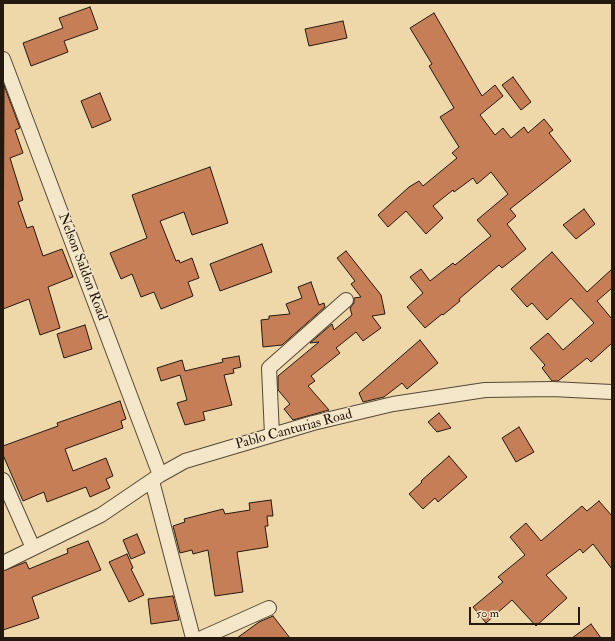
<!DOCTYPE html>
<html>
<head>
<meta charset="utf-8">
<style>
  body { margin:0 }
  #map { position:relative; width:615px; height:641px; overflow:hidden; background:#eed8aa; font-family:"IM FELL Double Pica",serif }
  canvas { display:block }
  .frame { position:absolute; inset:0; border:4px solid #24180f; pointer-events:none }
  .scale { position:absolute; left:469px; top:607px; width:111px; height:18px; box-sizing:border-box; border:2px solid #24180f; border-top:0; padding-left:5px; font-size:12px; line-height:14px; white-space:nowrap; color:#24180f; -webkit-text-stroke:3px #f4e6c8; paint-order:stroke }
</style>
</head>
<body>
<div id="map">
<canvas width="615" height="641"></canvas>
<div class="frame"></div>
<div class="scale">50 m</div>
</div>
<script>
const ctx = document.querySelector('canvas').getContext('2d');
ctx.lineJoin = 'round';
function paint(path, color) { ctx.fillStyle = color; ctx.fill(path, 'evenodd'); }
const toPath = rows => new Path2D(rows.map(r => 'M' + r).join(''));
function stroke(path, color, width, dash) { ctx.strokeStyle = color; ctx.lineWidth = width; ctx.lineCap = dash ? 'butt' : 'round'; ctx.setLineDash(dash || []); ctx.stroke(path); }
function drawText(font, color, halo, rows, align = 'center') {
  ctx.font = font + ' "IM FELL Double Pica",serif'; ctx.lineWidth = 3; ctx.setLineDash([]); ctx.textBaseline = 'middle'; ctx.strokeStyle = halo; ctx.fillStyle = color; for (const [text, x, y, turn = 0] of rows) {
    ctx.save(); ctx.translate(x, y); ctx.rotate((+turn || 0) * Math.PI / 180); ctx.textAlign = isNaN(turn) ? turn : align; if (halo) ctx.strokeText(text, 0, 0); ctx.fillText(text, 0, 0); ctx.restore();
  }
}
const building = toPath([
  [90,7,98,29,64,41,68,52,31,66,23,43,63,28,59,18,90,7],
  [434,13,482,96,495,85,503,96,480,115,495,135,503,128,511,138,524,127,528,133,544,119,553,130,549,133,571,161,510,209,516,216,507,224,526,249,502,268,499,265,459,299,460,301,443,315,442,314,425,328,407,307,423,293,410,277,421,269,430,281,453,263,455,265,491,236,477,220,508,194,491,172,477,184,473,178,454,192,453,190,433,206,443,218,426,234,406,211,388,227,378,215,409,187,419,181,423,186,457,158,452,153,459,147,440,117,454,108,429,66,432,64,410,28,434,13],
  [343,21,347,38,309,46,305,29,343,21],
  [513,77,531,102,521,110,502,85,513,77],
  [4,85,20,128,15,130,23,153,10,158,23,200,18,202,27,228,33,226,43,256,62,249,73,277,48,287,60,328,40,335,29,299,3,309,4,85],
  [100,93,111,120,92,128,81,101,100,93],
  [210,167,228,223,192,235,184,212,160,221,176,261,179,260,180,263,192,258,199,278,188,282,193,296,161,309,154,292,141,297,132,274,121,279,110,253,147,238,132,195,210,167],
  [584,209,595,224,576,239,563,225,584,209],
  [262,244,272,272,220,291,210,264,262,244],
  [346,251,381,295,385,314,372,316,381,328,363,341,356,332,336,348,340,353,311,376,315,381,308,386,329,410,293,420,284,409,290,404,278,390,278,376,319,342,310,343,332,324,334,330,352,315,350,308,354,303,354,298,361,297,351,284,355,281,337,258,346,251],
  [552,252,587,292,612,269,612,288,597,301,612,319,612,343,591,362,587,358,558,381,552,381,542,368,545,365,530,348,548,333,563,350,594,323,571,298,547,320,532,303,527,307,511,289,552,252],
  [311,282,319,305,324,303,325,307,282,345,263,347,261,320,269,319,269,316,290,314,286,304,302,298,298,287,311,282],
  [85,325,92,349,64,358,57,334,85,325],
  [420,340,438,363,407,389,402,383,384,397,363,402,359,393,420,340],
  [239,356,241,367,233,369,234,373,224,375,232,405,203,412,205,420,185,425,177,403,187,400,180,375,161,381,157,368,182,360,185,371,223,362,222,359,239,356],
  [120,401,126,419,121,421,123,428,65,449,73,471,106,458,113,476,106,479,110,488,90,497,86,487,47,502,44,492,23,501,3,455,3,446,58,426,57,423,120,401],
  [439,413,451,428,437,432,428,422,439,413],
  [519,427,534,452,516,462,502,438,519,427],
  [449,456,467,477,438,502,435,498,423,509,409,494,422,482,421,481,449,456],
  [271,500,273,516,267,516,268,526,265,526,268,547,237,552,243,592,215,596,208,550,193,554,192,550,180,553,173,526,185,522,184,519,223,509,225,514,250,510,249,503,271,500],
  [599,501,612,516,612,569,593,544,583,553,580,549,546,575,567,598,536,626,512,600,486,623,473,607,503,582,498,577,525,555,510,537,526,523,541,541,582,506,587,511,599,501],
  [137,534,145,553,131,559,123,540,137,534],
  [88,541,101,570,32,597,39,618,3,630,3,571,26,562,29,569,68,553,67,549,88,541],
  [127,554,133,568,131,569,144,595,129,602,109,562,127,554],
  [173,596,179,620,151,624,148,599,173,596],
  [273,616,290,638,237,638,259,622,273,616],
  [591,624,601,638,572,638,591,624]
]);
const street = toPath([
  [3,59,160,475],
  [272,435,269,368,346,300],
  [3,480,33,548],
  [152,481,193,638],
  [3,563,101,515,160,475,185,461,313,423,393,404,485,390,552,389,612,392],
  [202,638,269,608]
]);
const streetNames = [
  ["Nelson Saldon Road",82,267,69],
  ["Pablo Canturias Road",294,430,-15]
];
paint(building, '#c67e56');
stroke(building, '#24180f', 1);
stroke(street, '#564836', 16);
stroke(street, '#f4e6c8', 14);
drawText('14px', '#24180f', '#f4e6c8', streetNames);
</script>
</body>
</html>
